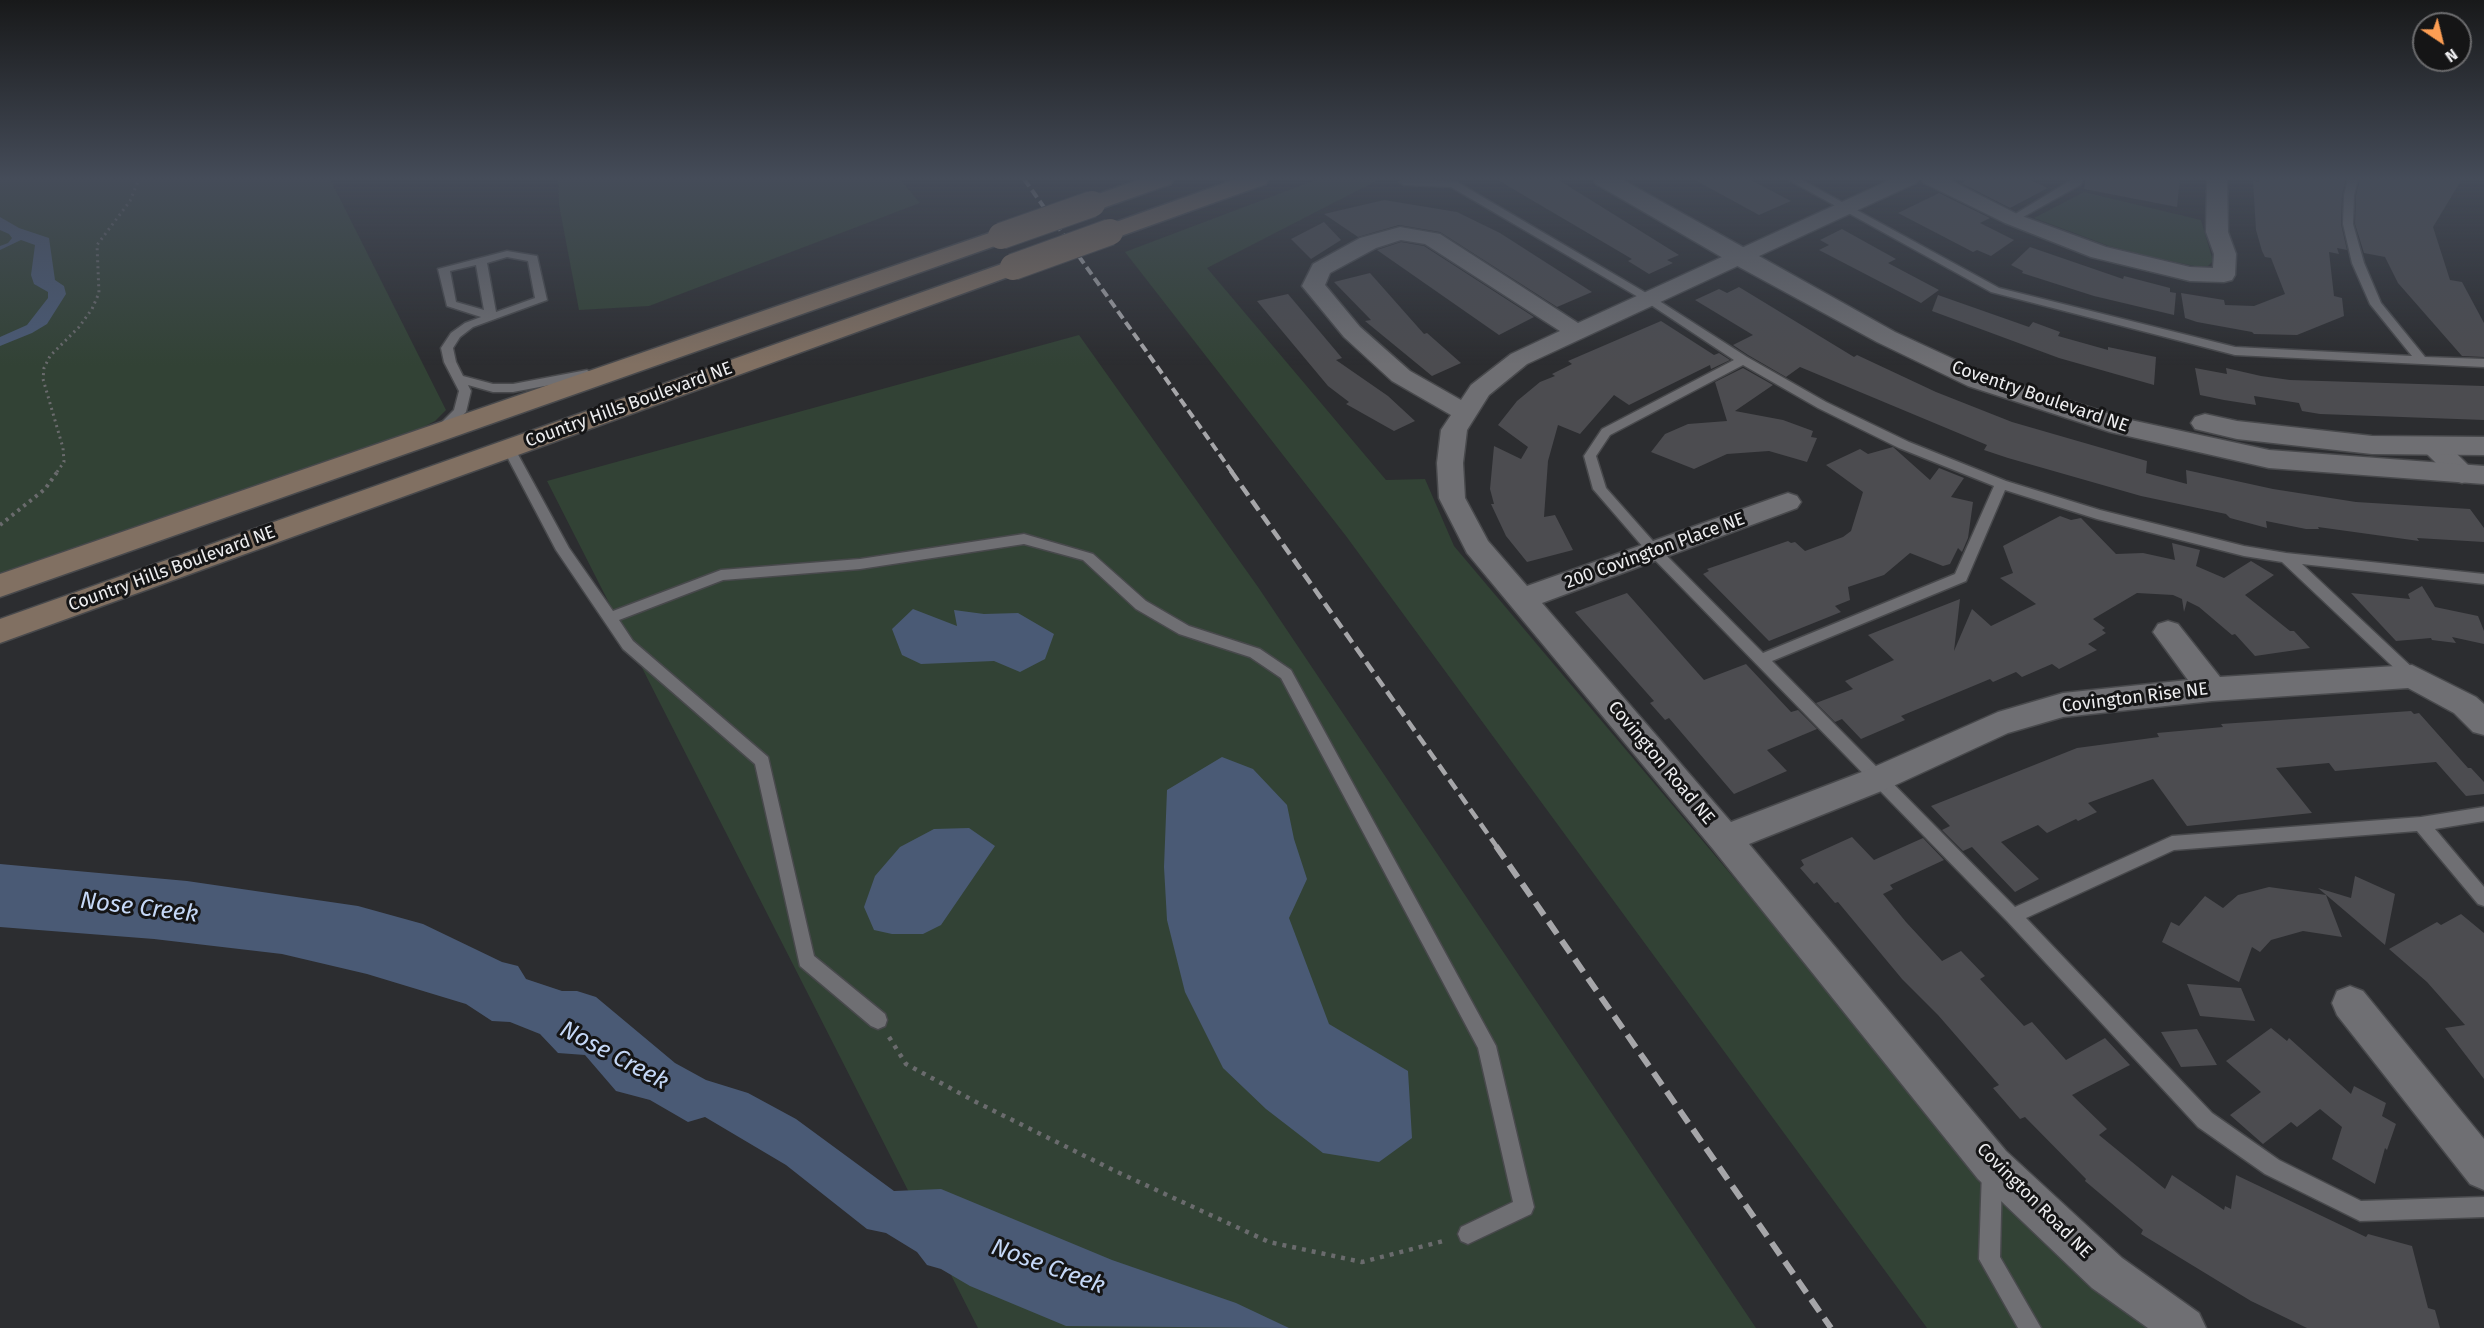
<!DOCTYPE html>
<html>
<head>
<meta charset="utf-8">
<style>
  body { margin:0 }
  #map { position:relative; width:2484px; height:1328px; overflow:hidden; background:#2c2d30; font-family:"Fira Sans",sans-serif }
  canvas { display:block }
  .north { position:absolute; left:2412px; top:12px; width:60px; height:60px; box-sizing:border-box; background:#151516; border:2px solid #6b6b6d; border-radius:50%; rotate:145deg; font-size:16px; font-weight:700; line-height:24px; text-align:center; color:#ededef }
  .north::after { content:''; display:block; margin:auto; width:21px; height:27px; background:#fc9d53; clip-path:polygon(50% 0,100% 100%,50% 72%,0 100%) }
</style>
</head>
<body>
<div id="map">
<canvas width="2484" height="1328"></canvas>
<div class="north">N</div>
</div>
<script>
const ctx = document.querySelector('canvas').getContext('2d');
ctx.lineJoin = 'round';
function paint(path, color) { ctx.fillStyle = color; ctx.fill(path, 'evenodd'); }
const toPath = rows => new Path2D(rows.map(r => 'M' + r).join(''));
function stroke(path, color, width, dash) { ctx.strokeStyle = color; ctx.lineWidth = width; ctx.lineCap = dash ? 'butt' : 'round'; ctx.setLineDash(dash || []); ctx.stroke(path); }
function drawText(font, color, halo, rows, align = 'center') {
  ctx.font = font + ' "Fira Sans",sans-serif'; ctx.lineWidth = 6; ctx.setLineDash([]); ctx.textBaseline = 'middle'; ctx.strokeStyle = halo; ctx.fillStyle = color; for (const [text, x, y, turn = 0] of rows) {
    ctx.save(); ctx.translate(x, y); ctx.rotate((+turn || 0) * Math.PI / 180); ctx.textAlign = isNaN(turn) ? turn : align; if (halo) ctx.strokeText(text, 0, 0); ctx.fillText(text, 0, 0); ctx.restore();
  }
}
const green = toPath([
  [0,179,330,179,446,410,435,421,416,431,0,576],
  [558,179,900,179,920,203,649,306,579,310,559,205],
  [1318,179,1380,179,1207,268,1386,480,1425,479,1454,546,2020,1217,2150,1328,1927,1328,1346,536,1125,252],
  [2084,192,2201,220,2213,261,2208,266,2194,266,2147,256,2109,246,2034,218],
  [1079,335,1258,587,1756,1328,978,1328,547,481]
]);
const water = toPath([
  [0,217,19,228,49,238,55,280,64,286,66,294,47,324,32,333,0,346,0,337,27,325,48,298,48,292,34,284,31,275,35,245,21,240,0,250,0,246,8,243,12,238,9,234,0,230],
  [913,609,957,626,954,610,984,614,1018,613,1054,634,1045,659,1020,672,994,661,921,664,902,655,892,629],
  [1222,757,1253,769,1287,805,1294,839,1307,879,1289,918,1329,1024,1408,1071,1412,1138,1379,1162,1323,1153,1266,1109,1223,1068,1185,992,1167,920,1164,867,1167,790],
  [969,828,995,846,941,925,923,934,892,934,874,930,864,907,875,876,900,847,934,829],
  [0,864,187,881,358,906,423,924,502,962,518,966,526,979,562,991,577,991,596,997,675,1063,706,1080,748,1093,796,1119,894,1191,941,1189,1112,1260,1236,1303,1289,1328,1066,1326,970,1286,941,1269,927,1265,917,1252,886,1233,867,1229,786,1165,705,1117,688,1122,650,1100,616,1091,585,1055,558,1053,540,1034,510,1022,492,1021,466,1004,367,974,282,954,154,939,0,927]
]);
const building = toPath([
  [1496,179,1557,179,1679,255,1667,260,1673,263,1649,274,1628,261,1632,259],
  [1693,179,1749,179,1791,201,1759,215],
  [1969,179,2028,179,2048,188,2010,208,1961,183],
  [2085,179,2180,179,2177,207,2084,189],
  [2260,179,2346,179,2342,195,2341,224,2347,250,2337,248,2339,254,2329,252,2334,296,2342,298,2344,316,2297,335,2254,334,2252,332,2197,322,2185,318,2181,293,2224,300,2225,305,2254,306,2285,294,2271,258,2265,257,2262,251,2256,230,2253,181,2259,182],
  [2360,179,2462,179,2433,227,2450,280,2462,282,2484,323,2484,357,2462,356,2398,283,2385,257,2364,253,2355,224,2356,195],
  [1939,193,1990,218,1980,223,2014,240,1991,256,1977,250,1973,252,1898,213],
  [1384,200,1457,212,1500,233,1592,292,1557,307,1440,232,1399,225,1358,237,1324,214],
  [1324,222,1341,240,1311,259,1291,239],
  [1842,229,1896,259,1888,263,1939,290,1921,303,1819,250,1829,245,1820,240],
  [1401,242,1424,246,1534,317,1499,335,1377,250],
  [2030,247,2123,279,2124,276,2170,288,2170,292,2176,293,2174,315,2094,296,2022,273,2023,271,2011,265],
  [1370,273,1424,334,1427,333,1461,363,1432,376,1365,321,1371,320,1334,282],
  [1739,287,1854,357,1857,355,1936,392,2012,422,2147,461,2146,473,2187,484,2186,470,2273,489,2356,502,2470,509,2484,528,2484,542,2417,538,2419,541,2318,527,2319,529,2306,529,2266,521,2267,528,2230,518,2226,514,2141,496,2008,458,1984,450,1987,445,1800,367,1786,377,1748,355,1733,345,1753,335,1695,300,1719,289,1727,293],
  [1288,294,1342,358,1336,360,1388,396,1415,421,1394,431,1346,404,1349,402,1328,386,1257,301],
  [1938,295,2029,327,2033,322,2060,332,2058,336,2108,350,2108,347,2156,357,2154,385,2059,358,1932,311],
  [1661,321,1714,355,1719,353,1730,360,1711,369,1710,365,1629,405,1614,395,1580,434,1558,425,1548,461,1544,517,1555,515,1573,550,1527,562,1506,536,1491,504,1494,504,1490,489,1494,446,1521,459,1528,447,1498,425,1517,401,1540,382,1555,376,1552,374,1572,364,1568,361],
  [1743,368,1773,385,1735,411,1783,420,1813,431,1811,437,1817,438,1807,462,1769,451,1727,454,1694,469,1651,452,1665,434,1688,424,1727,421,1715,382],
  [2195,368,2227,374,2226,368,2261,376,2290,380,2484,386,2484,420,2320,414,2302,411,2299,403,2254,396,2256,405,2224,400,2200,395],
  [1893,447,1930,480,1939,468,1964,478,1951,497,1973,502,1968,538,1962,552,1958,548,1950,564,1943,566,1910,553,1884,575,1848,587,1850,600,1835,606,1841,612,1769,641,1703,574,1709,571,1707,569,1788,541,1791,543,1795,542,1805,551,1843,537,1851,531,1863,492,1826,465,1860,449,1868,454],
  [2060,516,2071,520,2081,518,2116,554,2143,553,2175,560,2172,543,2200,550,2196,566,2224,578,2251,561,2274,575,2245,595,2290,631,2294,631,2310,648,2255,656,2235,634,2232,635,2199,607,2187,601,2184,612,2182,599,2173,595,2137,593,2093,619,2105,628,2102,630,2106,633,2088,644,2097,650,2059,669,2052,664,2022,677,2016,672,1993,682,1990,679,1901,716,1905,720,1861,739,1842,719,1835,722,1816,703,1853,689,1845,681,1894,660,1868,635,1960,599,1954,651,1972,609,1991,626,2036,604,2000,578,2013,573,2003,546],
  [2422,586,2435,607,2478,616,2484,631,2484,644,2452,637,2456,643,2432,640,2431,638,2396,641,2351,593,2410,599,2408,594],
  [1627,593,1704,680,1746,664,1791,712,1798,710,1817,729,1767,750,1787,771,1734,794,1669,718,1665,720,1650,703,1654,701,1575,612],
  [2411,711,2414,714,2419,713,2468,768,2471,768,2484,782,2484,794,2466,796,2436,762,2335,771,2329,763,2276,768,2312,813,2187,826,2153,779,2088,803,2097,812,2078,821,2076,819,2047,833,2038,825,2001,842,2039,879,2015,892,1972,847,1963,851,1942,830,1950,826,1931,806,2077,748,2159,737,2157,733,2223,727,2221,724],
  [1852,837,1874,860,1923,838,1944,860,1890,885,1893,889,1883,894,1906,922,1942,961,1961,951,1985,976,1980,979,2024,1026,2032,1022,2066,1060,2105,1038,2130,1065,2072,1095,2107,1129,2099,1135,2165,1189,2172,1175,2224,1210,2225,1206,2231,1209,2236,1175,2366,1237,2368,1234,2412,1246,2428,1308,2435,1310,2440,1328,2307,1328,2251,1301,2141,1234,2143,1230,2085,1181,2086,1179,2025,1117,2020,1119,1993,1088,1999,1085,1938,1015,1902,979,1838,902,1835,903,1817,882,1814,884,1800,868,1804,865,1801,860],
  [2355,876,2395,894,2385,945,2318,888,2351,898],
  [2269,887,2326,895,2342,937,2303,931,2271,940,2260,952,2252,947,2239,982,2162,942,2171,922,2179,926,2205,896,2223,908,2238,895],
  [2461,914,2484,933,2484,1079,2445,1028,2465,1025,2427,982,2389,949,2437,922,2441,925],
  [2187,984,2241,988,2255,1021,2200,1016],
  [2271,1028,2287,1041,2289,1038,2351,1094,2354,1086,2386,1103,2382,1116,2396,1124,2387,1150,2385,1148,2375,1184,2332,1159,2342,1127,2320,1109,2297,1127,2291,1122,2263,1144,2230,1115,2261,1092,2226,1061],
  [2197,1029,2217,1065,2181,1067,2161,1032]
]);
const pathFar2 = toPath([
  [57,472,64,462,63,448,43,379,44,368,50,356,79,327,92,309,99,293,97,245,130,201,139,179]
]);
const pathFar1 = toPath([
  [0,525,45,489,58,471]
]);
const path = toPath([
  [889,1037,906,1064,976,1102,1113,1170,1269,1242,1362,1262,1447,1240]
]);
const service = toPath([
  [1413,179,1457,182,1653,297,1747,357,1826,402,1909,442,2006,481,2100,510,2244,546,2286,553,2484,574,2484,584,2302,564,2417,672,2420,676,2417,680,2412,682,2407,680,2282,562,2244,556,2097,519,2005,490,1966,581,1772,661,2015,907,2172,836,2421,817,2484,807,2484,821,2435,829,2484,887,2484,906,2478,904,2417,831,2174,850,2026,918,2212,1113,2279,1160,2361,1201,2484,1197,2484,1217,2360,1221,2265,1174,2198,1127,2007,921,1650,555,1593,489,1584,456,1602,429,1734,360,1645,301,1451,187,1404,185,1399,182,1403,179,1413,179],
  [1743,365,1818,408,1899,448,1994,486,1955,574,1763,653,1660,549,1606,488,1596,456,1610,435,1743,365],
  [1787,179,1800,179,1999,288,2235,347,2412,356,2370,304,2352,263,2343,224,2344,195,2348,179,2358,179,2354,195,2353,224,2364,263,2381,303,2425,357,2484,359,2484,367,2235,355,1991,292,1787,179],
  [2073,179,2083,179,2080,185,2016,221,2007,219,2073,179],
  [507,251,537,256,547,300,473,327,460,337,453,348,456,362,463,376,493,384,513,384,587,370,593,374,587,378,513,392,493,392,468,385,471,391,466,412,444,434,436,434,436,428,454,410,459,391,444,362,441,348,451,333,465,323,481,317,447,306,438,269,507,251],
  [507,257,528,261,535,298,496,312,487,263,507,257],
  [476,265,484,310,456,302,450,271,476,265],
  [509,445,515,449,569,548,613,611,721,570,860,559,1024,534,1093,554,1146,601,1189,626,1260,649,1291,670,1496,1046,1534,1207,1531,1214,1468,1244,1461,1241,1458,1234,1461,1227,1513,1202,1478,1048,1281,678,1250,657,1179,634,1136,609,1083,560,1024,544,860,569,723,580,619,620,633,641,768,757,814,956,885,1014,887,1020,885,1026,878,1029,871,1026,800,966,755,764,623,649,556,550,503,449,509,445],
  [1992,1161,1999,1164,2002,1171,2000,1257,2041,1328,2018,1328,1979,1259,1982,1171,1985,1164,1992,1161]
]);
const minor = toPath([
  [1892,179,1919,179,1916,183,1527,364,1489,395,1467,430,1463,463,1465,498,1488,541,1527,586,1779,496,1788,493,1797,496,1801,502,1797,508,1542,603,1731,822,1867,770,1998,712,2063,693,2188,680,2153,632,2158,624,2168,621,2178,624,2220,677,2412,665,2476,697,2484,704,2484,735,2473,732,2454,713,2408,688,2212,701,2063,717,2008,733,1889,788,1749,844,2006,1151,2122,1258,2199,1313,2206,1328,2148,1328,2092,1288,1978,1179,1713,849,1467,553,1439,498,1437,463,1441,430,1451,415,1392,381,1344,337,1302,286,1313,264,1360,238,1400,227,1440,234,1578,323,1892,179],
  [1401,240,1425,244,1560,331,1511,354,1471,385,1461,400,1410,371,1360,327,1325,285,1330,273,1376,248,1401,240],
  [1921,179,1948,179,2019,215,2106,247,2190,267,2213,268,2214,254,2206,232,2207,179,2227,179,2228,232,2236,254,2235,275,2232,280,2224,282,2190,281,2091,257,2005,223,1924,183,1921,179],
  [2433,437,2442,439,2471,468,2475,474,2471,480,2462,483,2453,480,2424,451,2420,445,2424,439,2433,437],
  [2350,986,2363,991,2484,1139,2484,1190,2470,1184,2337,1015,2332,1003,2337,991,2350,986]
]);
const tertiary = toPath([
  [1593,179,1621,179,1895,332,1986,374,2126,419,2269,450,2484,466,2484,484,2269,468,2110,432,1968,386,1877,342,1730,262,1596,184,1593,179],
  [2205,414,2237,421,2372,436,2484,437,2484,455,2372,454,2237,439,2195,429,2191,423,2195,417,2205,414]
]);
const secondary = toPath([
  [1141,179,1174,179,1171,184,1100,209,1084,209,1081,204,1084,199,1141,179],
  [1236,179,1269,179,1266,184,1118,237,1110,239,1102,237,1098,232,1102,227,1236,179],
  [1001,229,1009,231,1013,236,1009,241,0,597,0,574,1001,229],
  [1013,260,1022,262,1025,267,1022,272,0,643,0,619,1013,260]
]);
const railFar2 = toPath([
  [1024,179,1232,472]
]);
const railFar1 = toPath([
  [1231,471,1497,847]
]);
const rail = toPath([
  [1496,846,1831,1328]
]);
const secondaryBridge = toPath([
  [1001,236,1092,204],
  [1013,267,1110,232]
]);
const streetNames = [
  ["Coventry Boulevard NE",2040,397,19],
  ["Country Hills Boulevard NE",629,405,-20],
  ["200 Covington Place NE",1655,551,-20],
  ["Country Hills Boulevard NE",172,569,-20],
  ["Covington Rise NE",2135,698,-7],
  ["Covington Road NE",1661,763,50],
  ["Covington Road NE",2034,1201,45]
];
const nearWaternames = [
  ["Nose Creek",139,908,7],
  ["Nose Creek",614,1056,28],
  ["Nose Creek",1048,1267,20]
];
paint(green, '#324235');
paint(water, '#4a5a75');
paint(building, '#4c4c50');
stroke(service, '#48494c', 3);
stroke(minor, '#48494c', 3);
stroke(tertiary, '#48494c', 3);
stroke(secondary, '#48494c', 3);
stroke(pathFar2, '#6a6b6d', 3, [2, 4]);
stroke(pathFar1, '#6a6b6d', 4, [3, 4.5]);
stroke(path, '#6a6b6d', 4.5, [4, 6]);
paint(service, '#6f6f73');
paint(minor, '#6f6f73');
paint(tertiary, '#6f6f73');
paint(secondary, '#817062');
stroke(railFar2, '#a6a6a9', 4, [9, 4.5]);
stroke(railFar1, '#a6a6a9', 4.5, [12, 6]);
stroke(rail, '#a6a6a9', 6, [15, 8]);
stroke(secondaryBridge, '#48494c', 28, []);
stroke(secondaryBridge, '#817062', 26);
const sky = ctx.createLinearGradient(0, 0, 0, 365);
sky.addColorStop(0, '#18191a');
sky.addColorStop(0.49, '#454c59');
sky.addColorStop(1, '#454c5900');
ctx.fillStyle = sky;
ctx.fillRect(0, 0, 2484, 365);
drawText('18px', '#ededef', '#151516', streetNames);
drawText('italic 24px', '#c5d8f7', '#151516', nearWaternames);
</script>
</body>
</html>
